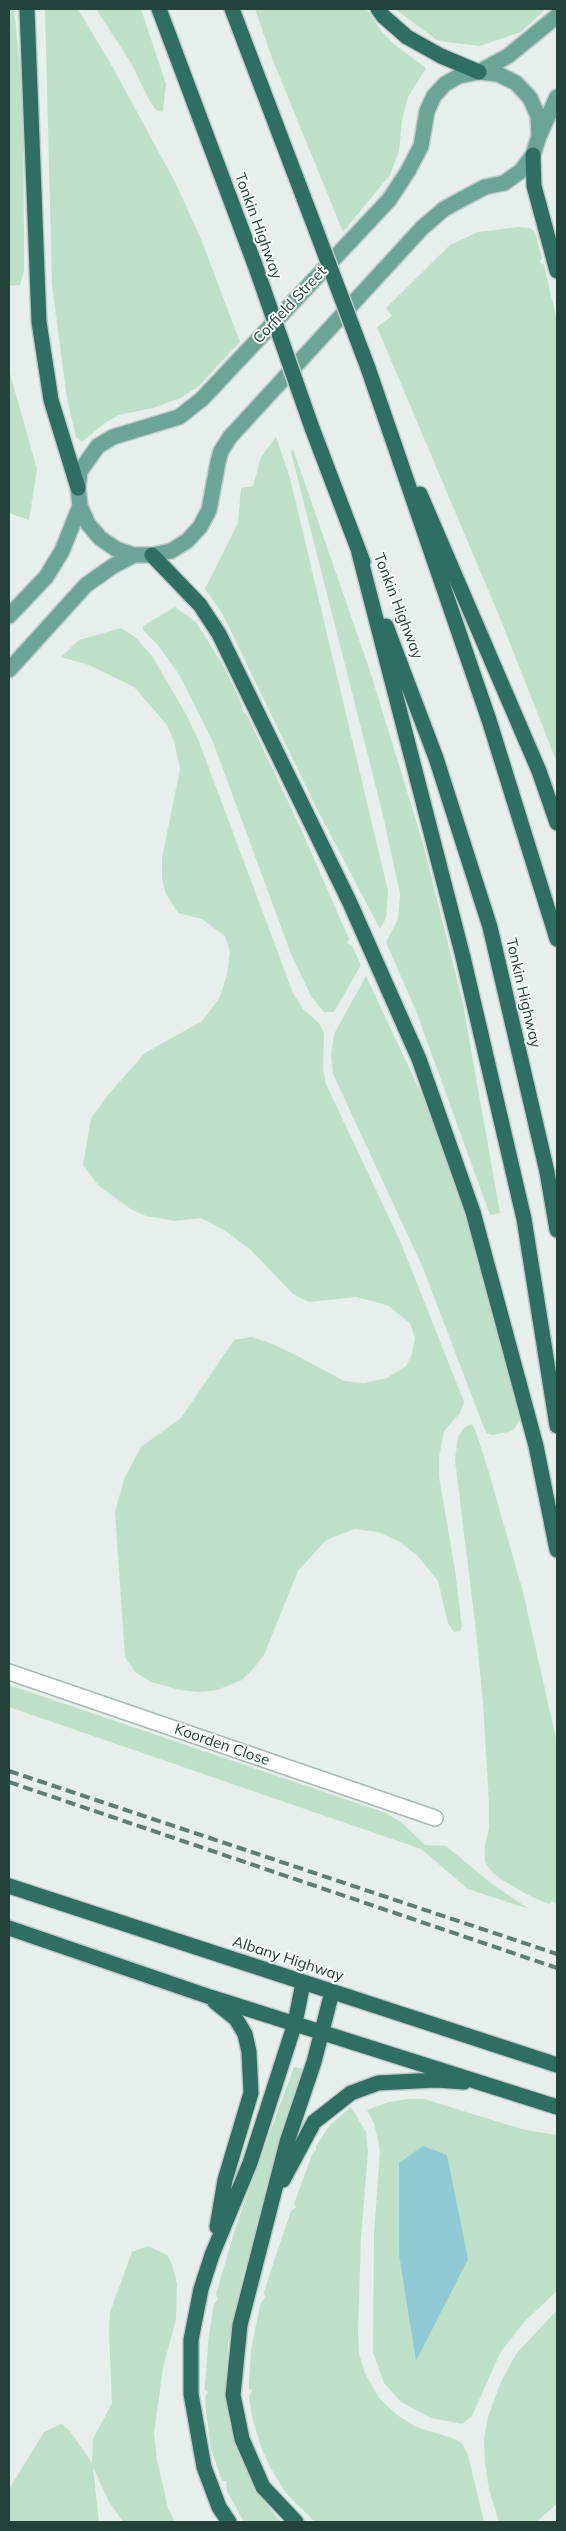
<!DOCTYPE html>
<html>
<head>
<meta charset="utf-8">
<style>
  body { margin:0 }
  #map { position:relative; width:566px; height:2531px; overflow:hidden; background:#e6efeb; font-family:Mulish,sans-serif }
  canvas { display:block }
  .frame { position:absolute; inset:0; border:10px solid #24423a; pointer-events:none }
</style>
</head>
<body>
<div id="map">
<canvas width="566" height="2531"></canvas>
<div class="frame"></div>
</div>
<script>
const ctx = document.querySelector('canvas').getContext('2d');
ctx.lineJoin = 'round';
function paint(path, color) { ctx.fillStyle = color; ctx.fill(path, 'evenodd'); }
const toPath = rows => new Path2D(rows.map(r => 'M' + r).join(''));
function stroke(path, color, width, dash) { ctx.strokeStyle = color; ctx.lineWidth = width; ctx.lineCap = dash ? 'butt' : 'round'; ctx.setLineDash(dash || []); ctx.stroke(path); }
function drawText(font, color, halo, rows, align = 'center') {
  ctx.font = font + ' Mulish,sans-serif'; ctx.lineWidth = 4; ctx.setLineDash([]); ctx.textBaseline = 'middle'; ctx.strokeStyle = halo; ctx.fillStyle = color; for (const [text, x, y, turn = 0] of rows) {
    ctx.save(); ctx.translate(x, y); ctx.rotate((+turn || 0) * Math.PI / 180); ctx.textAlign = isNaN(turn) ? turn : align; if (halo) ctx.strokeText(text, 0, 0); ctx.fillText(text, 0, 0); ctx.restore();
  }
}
const green = toPath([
  [9,9,14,9,23,93,24,235,24,271,20,285,9,286],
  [45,9,78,9,112,66,175,182,201,239,240,342,200,385,183,397,153,408,119,415,105,423,82,442,76,437,67,399,52,285],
  [96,9,141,9,166,84,163,112,156,110,149,100,131,63],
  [255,9,366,9,382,32,395,45,426,68,408,97,402,120,399,151,390,175,343,232,272,58],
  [395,9,546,9,521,32,480,46,438,41],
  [519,227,530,228,535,232,542,258,540,262,544,265,557,321,557,763,500,618,377,327,392,316,386,308,450,245,478,232],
  [9,370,37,469,29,520,9,513],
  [276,437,290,478,388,891,386,918,380,929,317,809,222,613,205,589,238,523,241,488,253,486,261,457],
  [293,449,370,671,422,840,463,1004,500,1213,490,1215,416,1011,386,942,398,919,400,894,382,811,291,452],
  [175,607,196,622,224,667,243,707,242,712,246,713,301,829,349,939,347,943,352,946,361,965,334,1012,324,1012,311,996,291,954,213,742,180,676,158,645,143,630,143,626],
  [121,628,135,637,152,656,186,714,198,739,293,993,303,1009,319,1023,324,1033,323,1069,326,1084,401,1243,464,1402,460,1413,444,1431,439,1457,439,1477,455,1570,462,1627,460,1631,454,1632,448,1623,438,1581,417,1555,398,1541,378,1532,354,1529,326,1540,298,1571,264,1655,254,1668,242,1680,217,1690,199,1692,180,1690,151,1682,135,1672,125,1657,115,1512,124,1479,141,1447,181,1418,234,1340,251,1337,270,1343,296,1355,344,1381,364,1383,387,1378,406,1366,412,1354,415,1338,410,1323,387,1305,356,1297,309,1302,293,1294,251,1250,224,1230,201,1218,175,1221,146,1216,132,1210,98,1185,83,1165,91,1118,108,1095,145,1053,202,1021,219,999,227,975,230,952,225,936,202,919,178,913,166,894,162,878,162,858,180,769,174,741,167,725,134,687,89,665,61,657,79,640],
  [366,976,428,1108,474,1238,521,1418,514,1429,508,1432,492,1435,487,1433,484,1428,423,1268,333,1074,331,1054,334,1034],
  [471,1424,475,1429,487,1466,523,1592,557,1743,557,1904,552,1901,549,1904,530,1896,502,1880,492,1872,485,1862,485,1845,489,1829,489,1803,483,1703,476,1631,455,1460,458,1437,464,1428],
  [9,1685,386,1813,401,1822,425,1845,446,1846,492,1884,529,1909,468,1889,421,1849,9,1707],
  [294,2067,303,2069,301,2080,244,2271,228,2343,227,2369,228,2408,239,2455,263,2500,281,2522,244,2522,227,2491,226,2481,222,2481,211,2449,206,2413,205,2397,208,2392,205,2390,205,2385,209,2335,214,2304,218,2299,216,2294,237,2223],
  [408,2099,424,2099,525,2130,557,2135,557,2291,524,2322,500,2353,472,2416,462,2424,431,2418,401,2402,384,2383,373,2352,374,2234,380,2150,374,2123,367,2110,389,2102],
  [351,2107,366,2132,368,2152,361,2237,358,2332,359,2354,365,2373,379,2398,397,2415,416,2427,455,2439,462,2443,468,2455,484,2522,315,2522,286,2493,270,2467,261,2447,252,2417,249,2396,252,2390,249,2389,249,2383,251,2350,260,2305,265,2297,264,2292,274,2261,291,2211,296,2207,294,2204,313,2152,316,2151,316,2146,330,2125],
  [148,2246,167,2255,172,2264,177,2284,176,2319,163,2368,154,2433,157,2460,168,2508,175,2522,123,2522,108,2500,93,2467,99,2522,9,2522,9,2489,44,2432,61,2424,70,2431,92,2463,93,2439,112,2403,109,2333,110,2312,132,2252],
  [557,2310,557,2504,536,2522,499,2522,489,2490,485,2462,484,2438,488,2417,500,2384,516,2354]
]);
const water = toPath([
  [423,2146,447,2155,468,2259,416,2361,399,2254,399,2163]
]);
const street = toPath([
  [9,1672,435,1818]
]);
const primary = toPath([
  [557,16,508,56,479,72,459,76,445,84,434,96,427,111,421,146,408,171,389,200,202,399,179,417,113,437,98,446,80,471,78,488,80,506,88,524,100,538,116,549,134,555,152,555,171,551,187,541,200,527,209,510,218,462,221,451,230,437,422,228,444,209,464,198,485,187,504,183,521,171,533,155,539,136,557,97],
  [479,72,498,74,516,83,530,98,538,116,539,135],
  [9,616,46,577,62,551,80,506],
  [9,670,86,585,113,566,134,555]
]);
const highway = toPath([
  [27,9,39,322,51,400,78,488],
  [159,9,255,265],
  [232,9,308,209],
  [378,9,383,16,407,37,441,56,479,72],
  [533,155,534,186,557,271],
  [368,368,489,720,557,939],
  [312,428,363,562],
  [420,494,539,771,557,823],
  [359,553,463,957,524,1219,557,1426],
  [152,555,200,605,219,634,350,903,419,1059,473,1212,536,1446,557,1550],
  [386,626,436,758,490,927,547,1172,557,1230],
  [9,1886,557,2065],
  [9,1928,210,1997,557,2107],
  [215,2002,236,2019,245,2034,249,2052,251,2093,225,2180,217,2227],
  [283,2180,314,2122,351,2093,378,2083,436,2080,464,2082],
  [229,2522,219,2507,204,2467,191,2394,191,2340,201,2289,212,2255,250,2163,295,2023,303,1983],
  [296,2522,263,2487,242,2439,233,2395,240,2325,287,2142,314,2062,332,1992]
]);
const rail = toPath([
  [9,1771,557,1954],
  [9,1782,557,1968]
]);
const highwayBridge = toPath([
  [308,209,368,368],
  [255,265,312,428]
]);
const streetNames = [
  ["Tonkin Highway",258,226,70],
  ["Corfield Street",290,305,-47],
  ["Tonkin Highway",398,606,69],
  ["Tonkin Highway",523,993,77],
  ["Koorden Close",222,1745,19],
  ["Albany Highway",288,1959,18]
];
paint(green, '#bfe0c8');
paint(water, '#8ec9d4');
stroke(street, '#a8b8b2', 18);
stroke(primary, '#c2cac8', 18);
stroke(highway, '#c2cac8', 18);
stroke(street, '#fff', 15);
stroke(primary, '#6aa596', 15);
stroke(highway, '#2f6f62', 15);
stroke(rail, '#5f7d75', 4, [10, 5]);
stroke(highwayBridge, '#c2cac8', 18, []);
stroke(highwayBridge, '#2f6f62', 15);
drawText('15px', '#24423a', '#f7fbf9', streetNames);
</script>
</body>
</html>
